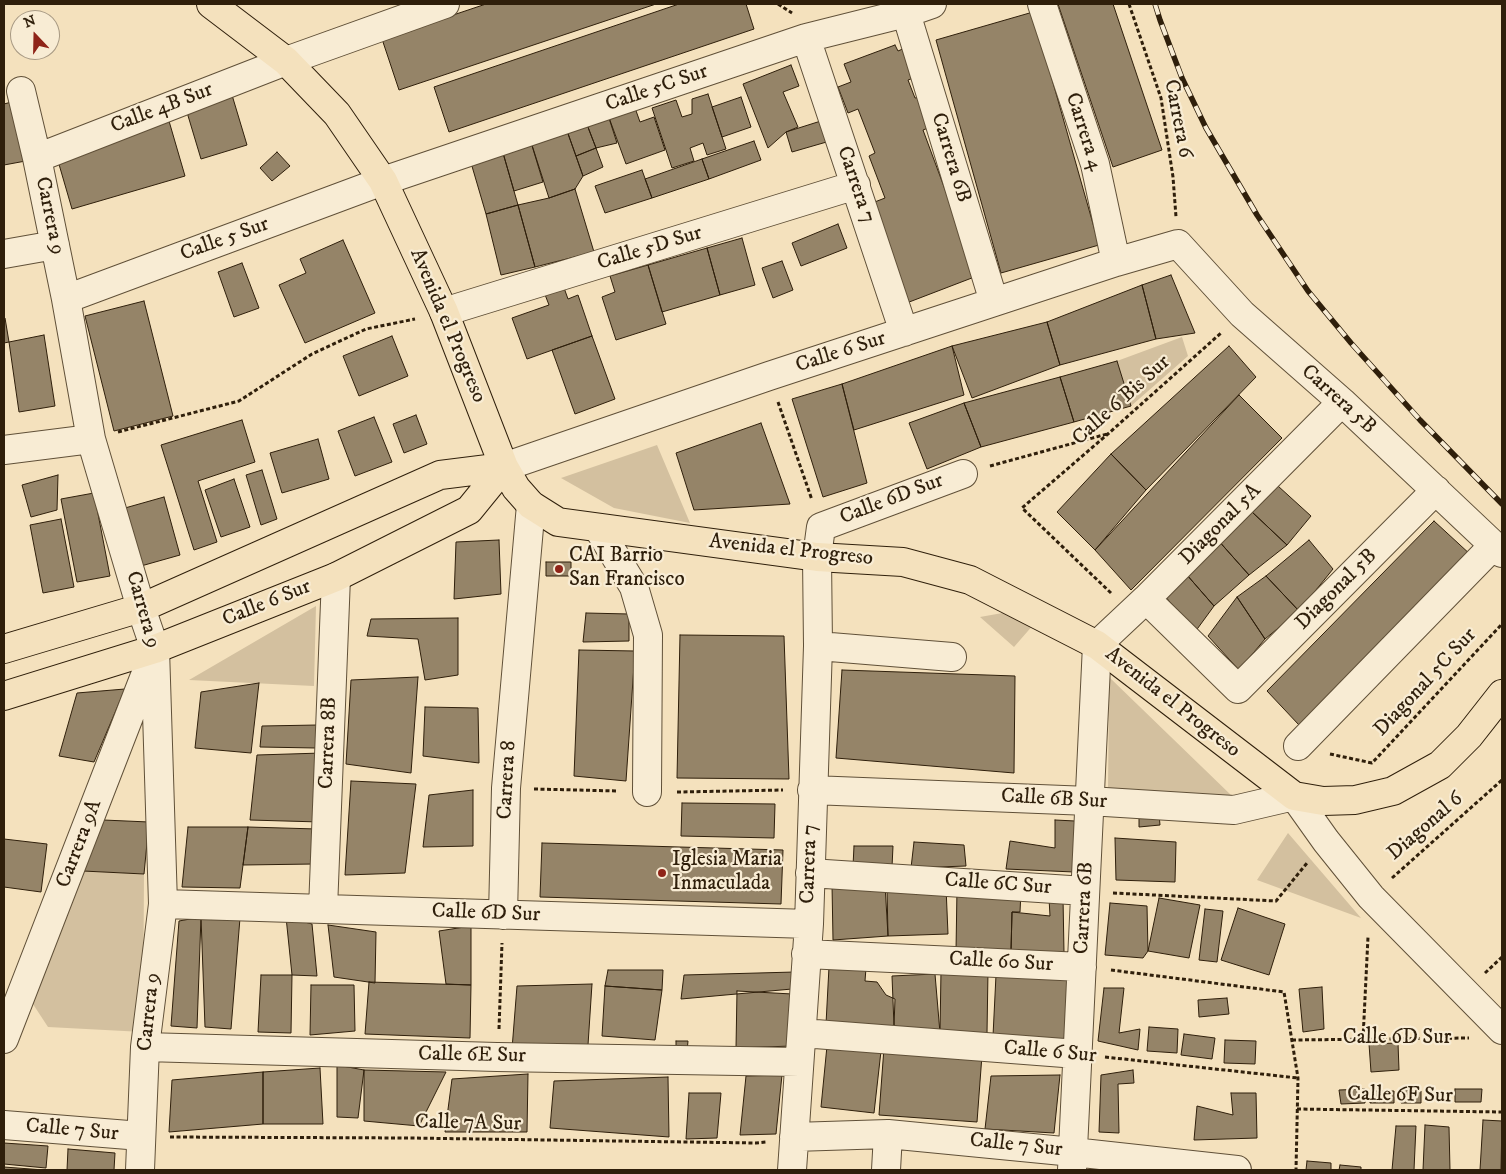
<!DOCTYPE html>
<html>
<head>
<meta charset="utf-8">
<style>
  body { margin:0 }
  #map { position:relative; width:1506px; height:1174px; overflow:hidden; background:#f4e1bd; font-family:"IM FELL DW Pica",serif }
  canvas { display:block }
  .frame { position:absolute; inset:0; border:5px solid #2f1f0b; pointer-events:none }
  .north { position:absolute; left:10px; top:10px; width:50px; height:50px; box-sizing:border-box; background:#f8ecd4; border:1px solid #a89a84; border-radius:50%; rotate:339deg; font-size:14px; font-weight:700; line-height:20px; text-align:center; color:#2f1f0b }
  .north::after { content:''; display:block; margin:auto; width:18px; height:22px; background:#8f2418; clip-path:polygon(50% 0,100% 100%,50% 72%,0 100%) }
</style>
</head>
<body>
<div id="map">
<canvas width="1506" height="1174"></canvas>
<div class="frame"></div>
<div class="north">N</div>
</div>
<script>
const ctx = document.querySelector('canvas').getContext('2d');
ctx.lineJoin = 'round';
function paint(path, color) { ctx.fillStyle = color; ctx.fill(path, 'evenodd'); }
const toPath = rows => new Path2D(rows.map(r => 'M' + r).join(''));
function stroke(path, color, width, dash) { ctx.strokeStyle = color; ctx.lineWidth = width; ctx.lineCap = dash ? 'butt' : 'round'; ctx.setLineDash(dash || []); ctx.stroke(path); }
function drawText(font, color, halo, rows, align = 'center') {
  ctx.font = font + ' "IM FELL DW Pica",serif'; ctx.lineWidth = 4.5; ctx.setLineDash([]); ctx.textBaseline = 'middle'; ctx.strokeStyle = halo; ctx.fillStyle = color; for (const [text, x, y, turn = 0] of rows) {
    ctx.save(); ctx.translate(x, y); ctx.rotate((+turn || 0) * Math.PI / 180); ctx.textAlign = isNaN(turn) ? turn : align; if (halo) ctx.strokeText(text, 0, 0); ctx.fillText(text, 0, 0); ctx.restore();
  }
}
const green = toPath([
  [1182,337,1188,356,1131,406,1117,361],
  [657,445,690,523,614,508,561,478],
  [316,606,314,686,189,680],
  [1008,612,1034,624,1014,647,980,617],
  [1109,677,1232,796,1108,791],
  [1288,833,1361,918,1257,880],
  [83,871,144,874,143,1032,48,1027,27,995]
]);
const building = toPath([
  [486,4,656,4,399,90,382,39,486,4],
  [679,4,746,4,754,29,449,132,434,87,679,4],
  [1058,4,1113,4,1162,150,1113,167,1058,4],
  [1033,12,1099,245,1001,273,936,40,1033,12],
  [895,45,898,51,905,48,916,77,908,80,915,98,922,97,933,126,923,130,977,276,904,304,867,205,885,198,869,156,875,153,858,109,848,113,838,87,851,82,844,64,895,45],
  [791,65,799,86,783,92,798,127,786,132,768,148,743,84,791,65],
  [708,94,726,149,707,155,703,143,690,148,694,161,672,168,652,108,676,100,682,117,692,114,692,99,708,94],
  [232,95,247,145,201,159,186,109,232,95],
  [741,97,751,127,722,137,712,107,741,97],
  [19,100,31,160,4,165,4,104,19,100],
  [634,105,640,122,654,117,665,150,626,164,608,115,634,105],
  [608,115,617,143,596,148,586,122,608,115],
  [824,120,830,141,792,152,786,132,824,120],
  [169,121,185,176,72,209,56,154,169,121],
  [586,122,596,148,576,156,566,128,586,122],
  [566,128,583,176,575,189,549,198,530,139,566,128],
  [530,139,543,182,514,191,501,146,530,139],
  [754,141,761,160,709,179,702,159,754,141],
  [501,146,518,205,486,214,469,156,501,146],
  [596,148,603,167,583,176,576,156,596,148],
  [277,152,290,166,272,181,260,168,277,152],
  [702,159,709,179,652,198,645,179,702,159],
  [642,170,652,198,605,213,595,186,642,170],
  [575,189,594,252,535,267,518,205,549,198,575,189],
  [518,205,535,267,501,275,486,214,518,205],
  [838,224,847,248,801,266,792,243,838,224],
  [742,238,755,285,720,295,707,248,742,238],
  [343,240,375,313,305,343,279,285,306,273,300,259,343,240],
  [707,248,720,295,662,312,648,265,707,248],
  [782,261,793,290,773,298,762,268,782,261],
  [242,263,259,308,234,317,218,272,242,263],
  [648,265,666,324,616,340,602,297,615,292,610,276,648,265],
  [1171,275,1195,333,1156,339,1142,285,1171,275],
  [563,285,568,299,578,295,592,336,527,359,512,318,549,305,544,292,563,285],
  [1142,285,1156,339,1060,365,1047,322,1142,285],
  [144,301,173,416,114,431,85,316,144,301],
  [4,318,5,318,9,342,4,343,4,318],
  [1047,322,1060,365,972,398,952,346,1047,322],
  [44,335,55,406,19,412,9,342,44,335],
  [392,336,408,376,359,396,343,356,392,336],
  [592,336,615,399,575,414,552,350,592,336],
  [952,346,964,395,854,430,842,384,952,346],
  [1229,346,1256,377,1146,490,1111,454,1229,346],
  [1117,361,1131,406,1074,422,1060,377,1117,361],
  [1060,377,1074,422,981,447,964,403,1060,377],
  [842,384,867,483,823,497,792,399,842,384],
  [1239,395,1282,438,1131,590,1095,550,1239,395],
  [964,403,981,447,927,469,909,423,964,403],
  [416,415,427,444,404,453,393,424,416,415],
  [374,417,392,462,355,476,338,431,374,417],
  [242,420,255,462,198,481,217,542,194,550,161,445,242,420],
  [761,423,790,504,694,510,676,453,761,423],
  [318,439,329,479,282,493,270,453,318,439],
  [1111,454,1146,490,1095,550,1057,512,1111,454],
  [262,470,277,519,261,525,246,475,262,470],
  [58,475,57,510,31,517,22,485,58,475],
  [234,479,250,527,221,537,205,490,234,479],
  [1278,486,1311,516,1287,545,1251,511,1278,486],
  [94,493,110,576,77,582,61,499,94,493],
  [164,497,180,555,141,566,125,508,164,497],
  [1251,511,1287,545,1249,575,1217,539,1251,511],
  [61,519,74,587,43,593,30,525,61,519],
  [1434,521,1472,556,1299,725,1267,691,1434,521],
  [1217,539,1249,575,1214,606,1180,567,1217,539],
  [499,540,501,594,454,599,456,542,499,540],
  [1309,540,1333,569,1299,611,1266,576,1309,540],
  [546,562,571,562,571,576,546,576,546,562],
  [1180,567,1214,606,1195,632,1164,595,1180,567],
  [1266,576,1299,611,1265,639,1237,597,1266,576],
  [1237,597,1265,639,1239,670,1208,636,1237,597],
  [586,613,629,614,629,641,583,642,586,613],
  [458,618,458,675,425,680,418,639,367,636,371,619,458,618],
  [680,635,784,636,789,779,677,778,680,635],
  [579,650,635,651,626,781,574,776,579,650],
  [842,670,1015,676,1014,773,836,758,842,670],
  [418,677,411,773,346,764,351,680,418,677],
  [259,683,251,753,195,748,201,692,259,683],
  [125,689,94,762,59,756,77,693,125,689],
  [425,707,478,708,479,763,423,756,425,707],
  [318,725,316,748,260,747,262,726,318,725],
  [322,753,320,822,250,820,257,755,322,753],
  [351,781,416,784,405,873,345,875,351,781],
  [473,790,473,846,423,847,429,795,473,790],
  [682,803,775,804,774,838,681,836,682,803],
  [1159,814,1160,825,1139,827,1139,816,1159,814],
  [103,820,149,822,144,874,83,871,103,820],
  [1055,820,1075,821,1074,872,1006,869,1010,841,1055,848,1055,820],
  [188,827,248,827,240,888,182,887,188,827],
  [248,827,317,829,314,864,243,865,248,827],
  [1115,838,1176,842,1175,882,1116,880,1115,838],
  [4,839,47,844,41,892,4,887,4,839],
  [914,842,964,845,966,866,911,868,914,842],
  [542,843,783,850,781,904,540,897,542,843],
  [854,846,893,846,892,867,853,866,854,846],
  [885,884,888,936,833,940,832,885,885,884],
  [946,887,948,934,888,936,887,889,946,887],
  [957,889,1021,891,1020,912,1012,912,1011,951,956,951,957,889],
  [1063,897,1064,953,1011,951,1012,912,1050,916,1049,898,1063,897],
  [1159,898,1200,905,1189,958,1148,951,1159,898],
  [1110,903,1147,906,1148,951,1143,958,1105,955,1110,903],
  [1238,908,1285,924,1269,975,1221,960,1238,908],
  [1205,909,1223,911,1217,962,1199,960,1205,909],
  [201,917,197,1028,171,1026,179,921,201,917],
  [201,917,240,918,231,1029,205,1027,201,917],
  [286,917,312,924,317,976,292,975,286,917],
  [328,925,376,932,375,983,334,977,328,925],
  [471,926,471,985,446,984,439,931,471,926],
  [829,967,866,968,865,981,877,982,886,995,895,999,894,1026,826,1024,829,967],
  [608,970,663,970,662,990,605,986,608,970],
  [941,971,988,971,987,1033,940,1033,941,971],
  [795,972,792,989,681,999,684,975,795,972],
  [935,974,940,1033,894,1026,892,976,935,974],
  [261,975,292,975,291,1033,258,1032,261,975],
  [996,975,1071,979,1068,1039,993,1036,996,975],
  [369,982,471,985,470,1038,365,1034,369,982],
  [592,984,588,1045,512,1049,517,986,592,984],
  [311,985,354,985,355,1031,310,1035,311,985],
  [605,986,662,990,655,1040,602,1036,605,986],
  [1322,987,1324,1029,1303,1032,1299,989,1322,987],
  [1104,988,1124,988,1119,1033,1140,1029,1138,1050,1098,1041,1104,988],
  [737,991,792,994,792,1046,736,1048,737,991],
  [1227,998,1229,1014,1199,1017,1198,1000,1227,998],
  [1149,1027,1178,1029,1177,1053,1147,1051,1149,1027],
  [1184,1034,1215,1038,1212,1059,1181,1055,1184,1034],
  [1225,1040,1256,1041,1255,1064,1224,1063,1225,1040],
  [676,1041,688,1041,687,1052,676,1050,676,1041],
  [1398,1043,1399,1070,1371,1072,1369,1044,1398,1043],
  [827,1046,881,1051,874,1113,821,1107,827,1046],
  [884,1048,982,1055,977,1122,879,1115,884,1048],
  [337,1065,364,1070,358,1118,337,1117,337,1065],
  [320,1068,323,1124,263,1124,263,1072,320,1068],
  [364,1070,446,1072,419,1126,364,1121,364,1070],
  [1133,1070,1134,1083,1118,1084,1119,1133,1099,1132,1101,1075,1133,1070],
  [263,1072,263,1124,169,1132,172,1080,263,1072],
  [528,1074,527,1132,445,1132,452,1079,528,1074],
  [782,1075,776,1134,740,1135,746,1076,782,1075],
  [1060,1075,1054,1133,985,1129,991,1076,1060,1075],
  [668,1077,669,1137,550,1128,554,1081,668,1077],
  [1365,1089,1365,1103,1341,1104,1339,1090,1365,1089],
  [1455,1089,1482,1089,1481,1102,1455,1102,1455,1089],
  [1401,1090,1421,1091,1421,1103,1401,1103,1401,1090],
  [1370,1091,1394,1091,1394,1103,1370,1103,1370,1091],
  [689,1093,721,1093,717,1138,686,1139,689,1093],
  [1231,1093,1256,1093,1257,1138,1194,1140,1197,1106,1233,1115,1231,1093],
  [1483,1120,1502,1121,1501,1170,1480,1170,1483,1120],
  [1425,1125,1449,1127,1450,1170,1423,1170,1425,1125],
  [1396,1126,1416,1126,1414,1170,1392,1170,1396,1126],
  [4,1143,48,1146,46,1168,4,1164,4,1143],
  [68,1149,115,1153,114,1170,67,1170,68,1149],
  [1307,1161,1331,1163,1331,1170,1306,1170,1307,1161],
  [1340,1165,1361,1167,1361,1170,1339,1170,1340,1165],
  [4,1167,44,1170,4,1170,4,1167]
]);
const path = toPath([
  [778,4,792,13],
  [1129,4,1161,98,1173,177,1176,217],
  [778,402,812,500],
  [118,432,239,401,312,354,366,329,415,319],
  [990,466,1107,434],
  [1111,593,1022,508,1109,433,1221,333],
  [1330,754,1372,763,1502,624],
  [534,789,618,791],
  [677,792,783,790],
  [1392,878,1502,780],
  [1113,893,1276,901,1307,863],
  [1111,970,1284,992,1298,1078,1296,1170],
  [1485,973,1502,957],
  [499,1029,502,943],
  [1363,1039,1368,937],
  [1292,1040,1469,1038],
  [1105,1057,1298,1078],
  [1297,1109,1502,1112],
  [170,1137,410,1138,756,1143,766,1142]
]);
const minor = toPath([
  [1042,4,1095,164,1116,262],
  [906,13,994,302],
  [806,38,904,332],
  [21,91,37,158,66,299,91,439,141,608,155,649,163,904,145,1047,140,1170],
  [37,158,286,61,445,4],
  [4,254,55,245],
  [66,299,383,181,806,38,906,13,932,4],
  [444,312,856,185],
  [4,450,91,439],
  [504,467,769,376,1116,262,1178,244,1242,314,1342,402,1502,553],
  [598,528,634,587,648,635,647,792],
  [1146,599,1238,689,1436,490],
  [818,646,952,657],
  [1298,746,1494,545],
  [812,790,1089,801,1234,810,1294,796,1326,841,1371,897,1502,1030],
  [810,873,1085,891],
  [163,904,809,924],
  [323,909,336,577],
  [503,915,506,788,531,505],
  [806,954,1082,967],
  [802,1033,1077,1054],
  [4,1039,151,660],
  [145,1047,497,1057,799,1062],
  [4,1125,141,1136],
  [794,1137,888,1134,1073,1152,1237,1170],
  [792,1170,809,924,818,646,817,557,821,527,963,474],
  [886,1170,888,1134],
  [1072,1170,1097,645,1146,599,1342,402]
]);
const major = toPath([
  [211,4,286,61,337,114,383,181,444,312,504,467,516,488,531,505,558,522,817,557,903,562,970,580,1097,645,1294,796,1323,801,1355,800,1393,791,1440,765,1469,736,1502,694],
  [4,649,141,608,440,475,504,467],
  [4,696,155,649,336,577,469,510,504,467]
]);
const rail = toPath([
  [1155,4,1160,20,1182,78,1206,128,1257,215,1308,291,1351,343,1420,420,1502,504]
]);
const markers = [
  [559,569,5,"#8f2418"],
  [662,873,5,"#8f2418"]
];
const streetNames = [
  ["Calle 5C Sur",657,89,-19],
  ["Calle 4B Sur",162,109,-21],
  ["Carrera 6",1177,119,79],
  ["Carrera 4",1083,132,72],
  ["Carrera 6B",950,158,73],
  ["Carrera 7",855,185,71],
  ["Carrera 9",49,216,78],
  ["Calle 5 Sur",225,240,-20],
  ["Calle 5D Sur",650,249,-17],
  ["Avenida el Progreso",447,326,67],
  ["Calle 6 Sur",841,353,-18],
  ["Carrera 5B",1338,400,42],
  ["Calle 6 Bis Sur",1122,401,-42],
  ["Calle 6D Sur",892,500,-21],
  ["Diagonal 5A",1221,525,-45],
  ["Avenida el Progreso",791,551,6],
  ["Diagonal 5B",1337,590,-45],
  ["Calle 6 Sur",267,604,-22],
  ["Carrera 9",142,610,74],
  ["Diagonal 5C Sur",1426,683,-47],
  ["Avenida el Progreso",1172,703,38],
  ["Carrera 8B",329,743,-88],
  ["Carrera 8",508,780,-87],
  ["Calle 6B Sur",1054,800,3],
  ["Diagonal 6",1426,827,-41],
  ["Carrera 9A",80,844,-69],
  ["Carrera 7",810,864,-88],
  ["Calle 6C Sur",998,885,4],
  ["Carrera 6B",1085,908,-87],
  ["Calle 6D Sur",486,914,2],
  ["Calle 60 Sur",1001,963,3],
  ["Carrera 9",150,1012,-84],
  ["Calle 6D Sur",1397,1039],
  ["Calle 6 Sur",1050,1053,5],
  ["Calle 6E Sur",472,1056,1],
  ["Calle 6F Sur",1400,1096,1],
  ["Calle 7A Sur",468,1124,1],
  ["Calle 7 Sur",72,1131,5],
  ["Calle 7 Sur",1016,1146,6]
];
const poiNames = [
  ["CAI Barrio",569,557],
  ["San Francisco",569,581],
  ["Iglesia Maria",672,861],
  ["Inmaculada",672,885]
];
paint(green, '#d3c09f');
paint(building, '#958468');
stroke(building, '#2f1f0b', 1);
stroke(minor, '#605038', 30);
stroke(major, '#2f1f0b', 30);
stroke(path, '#2f1f0b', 3, [4, 2.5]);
stroke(minor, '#f8ecd4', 28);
stroke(major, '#f4e1bd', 28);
stroke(rail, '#2f1f0b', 5.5);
stroke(rail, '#f8ecd4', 4, [11]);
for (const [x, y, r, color] of markers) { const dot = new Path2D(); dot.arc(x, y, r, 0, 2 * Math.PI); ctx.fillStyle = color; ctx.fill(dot); stroke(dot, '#f8ecd4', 2); }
drawText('21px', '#2f1f0b', '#f8ecd4', streetNames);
drawText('21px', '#2f1f0b', '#f8ecd4', poiNames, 'left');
</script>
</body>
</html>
